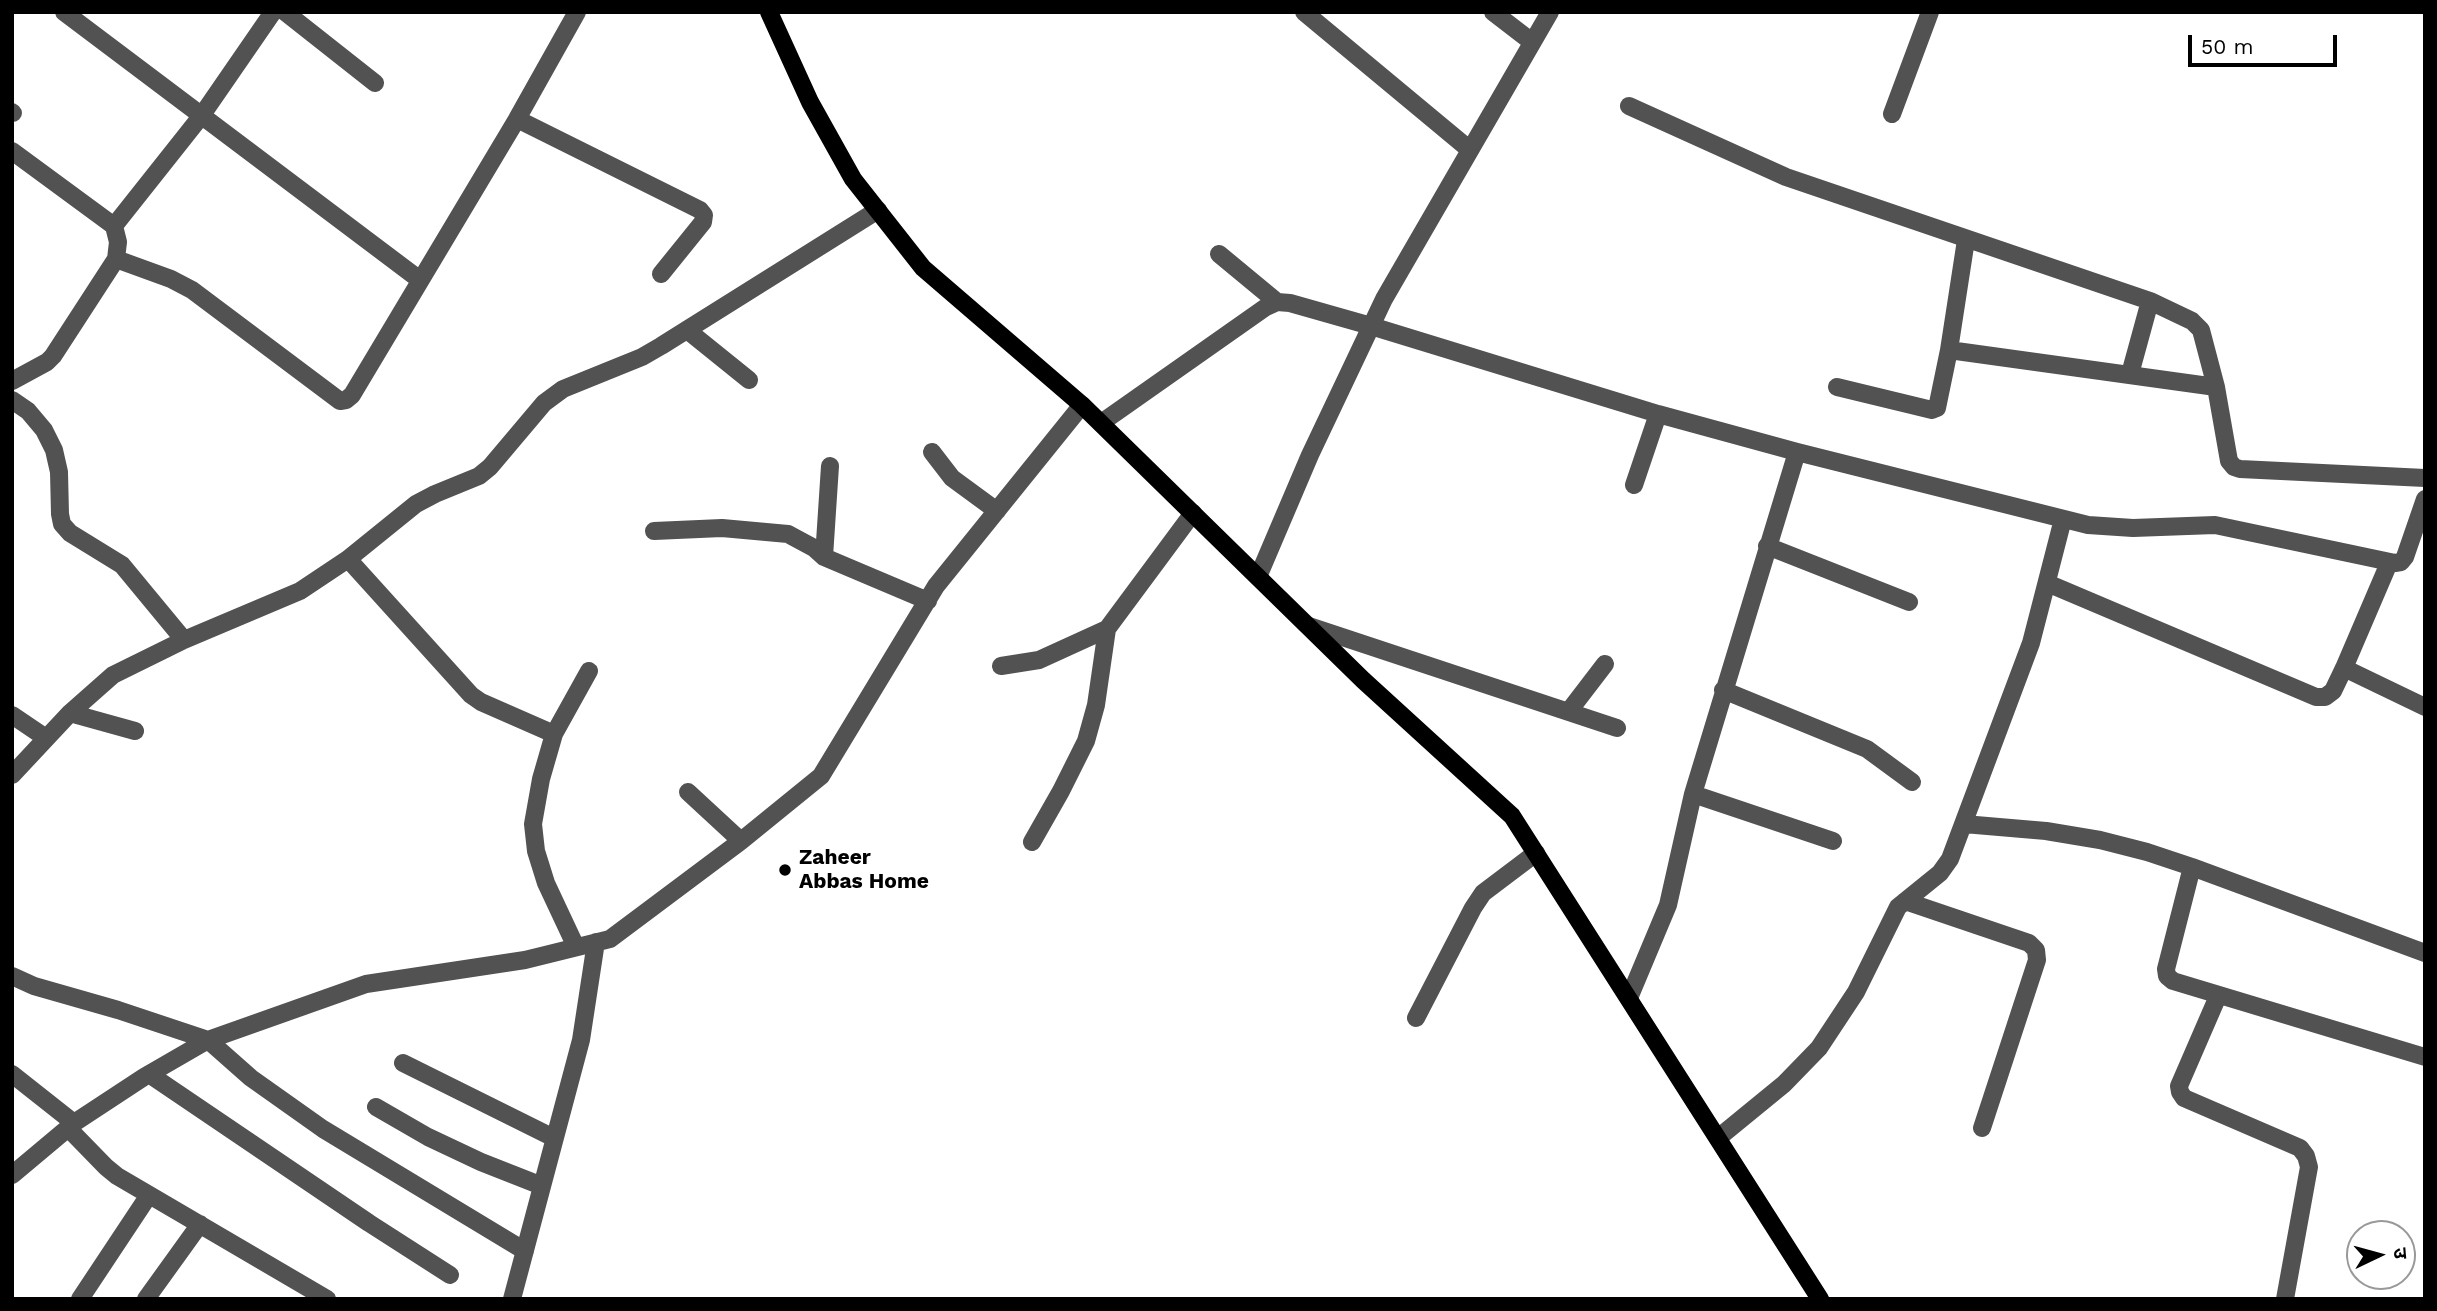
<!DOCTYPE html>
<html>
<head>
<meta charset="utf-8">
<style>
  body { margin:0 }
  #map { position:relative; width:2437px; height:1311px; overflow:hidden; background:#fff; font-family:"Work Sans","Noto Sans Devanagari",sans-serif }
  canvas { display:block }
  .frame { position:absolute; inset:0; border:14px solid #000; pointer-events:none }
  .north { position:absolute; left:2346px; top:1220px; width:70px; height:70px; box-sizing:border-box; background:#fff; border:2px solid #999; border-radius:50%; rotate:85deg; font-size:19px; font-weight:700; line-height:28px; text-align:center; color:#000 }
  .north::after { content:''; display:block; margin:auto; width:24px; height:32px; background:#000; clip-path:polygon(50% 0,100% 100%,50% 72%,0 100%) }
  .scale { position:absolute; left:2188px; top:35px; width:149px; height:32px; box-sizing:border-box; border:4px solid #000; border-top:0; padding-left:9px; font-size:21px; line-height:24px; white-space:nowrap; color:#000; -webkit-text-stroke:5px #fff; paint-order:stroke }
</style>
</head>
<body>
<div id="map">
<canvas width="2437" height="1311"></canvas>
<div class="frame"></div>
<div class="north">उ</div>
<div class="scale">50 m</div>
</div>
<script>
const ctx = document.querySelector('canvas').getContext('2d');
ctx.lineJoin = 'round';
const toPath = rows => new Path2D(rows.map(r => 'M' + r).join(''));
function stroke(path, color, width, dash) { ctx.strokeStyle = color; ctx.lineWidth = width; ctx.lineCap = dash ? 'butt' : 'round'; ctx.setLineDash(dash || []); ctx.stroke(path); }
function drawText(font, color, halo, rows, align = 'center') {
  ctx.font = font + ' "Work Sans",sans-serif'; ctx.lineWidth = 5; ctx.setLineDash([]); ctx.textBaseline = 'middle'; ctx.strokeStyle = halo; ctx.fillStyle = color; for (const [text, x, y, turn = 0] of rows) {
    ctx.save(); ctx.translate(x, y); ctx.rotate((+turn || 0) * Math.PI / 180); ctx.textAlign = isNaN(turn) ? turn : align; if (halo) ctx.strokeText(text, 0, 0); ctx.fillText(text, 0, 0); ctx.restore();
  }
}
const minor = toPath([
  [64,12,420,280],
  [285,12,375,83],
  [1304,12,1470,150],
  [1493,12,1532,42],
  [1629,106,1786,177,2150,301,2192,321,2201,330,2216,387],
  [12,112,13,113],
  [1892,114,1930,12],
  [517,119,700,210,704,215,703,222,661,274],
  [12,151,114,226,118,242,116,259,53,356,47,362,12,381],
  [114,226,202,115,273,12],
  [1219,254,1277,302],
  [116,259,171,279,192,290,340,401,346,400,352,395,517,119,577,12],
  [687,330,749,380],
  [1949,350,2216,387,2229,461,2234,467,2240,469,2425,478],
  [2130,374,2150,301],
  [1837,387,1932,410,1937,408,1949,350,1966,240],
  [12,400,28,411,44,430,54,450,59,472,60,514,62,524,70,533,122,565,184,640],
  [1101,423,1266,307,1277,302,1290,303,1371,326,1658,414,1797,452,2088,525,2133,528,2215,525,2395,563,2401,562,2405,557,2425,499],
  [932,452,952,478,997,511],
  [1634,485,1658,414],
  [654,531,722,528,788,534,814,548,824,557,928,601],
  [1767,546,1909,602],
  [824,557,830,466],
  [348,559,471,695,481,702,554,734],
  [1258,577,1310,455,1384,299,1550,12],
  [2047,583,2316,697,2325,697,2333,691,2344,668,2389,563],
  [1309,626,1617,728],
  [1001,666,1039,660,1107,629],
  [2344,668,2425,707],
  [1723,690,1867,749,1912,782],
  [1569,711,1605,664],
  [70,713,135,731],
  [12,715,46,738],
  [12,775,70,713,113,675,184,640,300,591,348,559,416,504,435,494,479,476,490,467,544,403,563,389,642,357,661,346,878,210],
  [688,792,741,841],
  [1693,794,1833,841],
  [1964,824,2046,831,2100,840,2147,852,2192,867,2425,953],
  [1032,842,1061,791,1086,741,1096,705,1107,629,1193,513],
  [2192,867,2166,969,2167,976,2173,981,2425,1057],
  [1905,901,2029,943,2036,950,2037,960,1982,1128],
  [576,947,546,883,536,851,533,824,541,779,554,734,589,671],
  [12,976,34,986,118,1010,208,1040,251,1078,323,1129,525,1251],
  [2218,996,2179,1086,2180,1092,2184,1098,2300,1148,2306,1156,2309,1167,2285,1299],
  [1629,998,1668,905,1693,794,1797,452],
  [1416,1018,1473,908,1483,893,1536,853],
  [403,1063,554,1138],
  [12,1074,74,1123],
  [149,1074,369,1223,450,1275],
  [376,1107,428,1137,481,1162,542,1186],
  [68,1128,106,1167,117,1176,327,1299],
  [1718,1138,1784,1084,1819,1048,1856,992,1898,907,1940,873,1950,859,2031,643,2063,519],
  [12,1175,74,1123,144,1077,208,1040,366,984,525,960,610,939,741,841,821,776,936,586,1082,405],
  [80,1299,149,1195],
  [146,1299,200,1224],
  [512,1299,581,1040,596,942]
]);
const major = toPath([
  [769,12,810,102,853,179,923,268,1082,405,1363,680,1512,816,1820,1299]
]);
const markers = [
  [785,870,7,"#000"]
];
const poiNames = [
  ["Zaheer",799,858],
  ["Abbas Home",799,882]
];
stroke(minor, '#525252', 18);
stroke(major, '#000', 18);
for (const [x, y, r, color] of markers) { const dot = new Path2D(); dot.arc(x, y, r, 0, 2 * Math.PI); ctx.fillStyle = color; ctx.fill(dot); stroke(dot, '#fff', 2.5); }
drawText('bold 21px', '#000', '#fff', poiNames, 'left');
</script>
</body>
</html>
